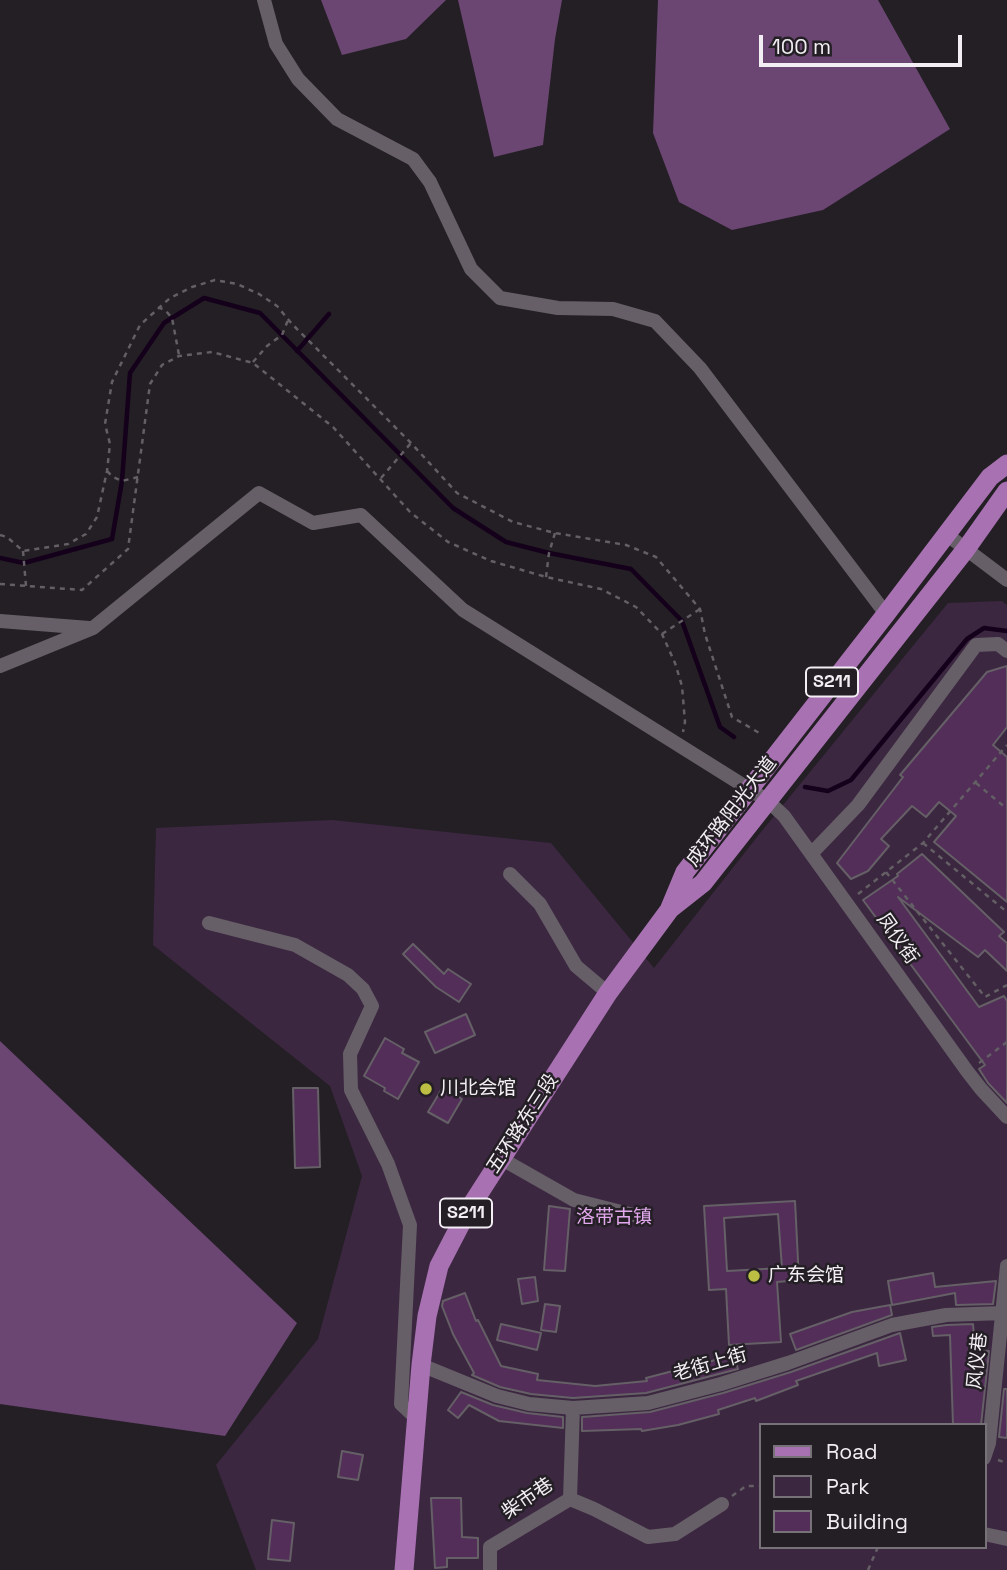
<!DOCTYPE html>
<html>
<head>
<meta charset="utf-8">
<style>
  body { margin:0 }
  #map { position:relative; width:1007px; height:1570px; overflow:hidden; background:#241f25; font-family:"Space Grotesk",sans-serif }
  canvas { display:block }
  .legend { position:absolute; left:759px; top:1423px; width:228px; height:126px; box-sizing:border-box; background:#241f25; border:2px solid #767277; margin:0; padding:9px 12px; list-style:none; font-size:21px; color:#f2eef3 }
  .legend li { display:flex; align-items:center; gap:14px; height:35px }
  .legend b { width:35px; border:2px solid #767277 }
  .scale { position:absolute; left:759px; top:35px; width:203px; height:32px; box-sizing:border-box; border:4px solid #f2eef3; border-top:0; padding-left:9px; font-size:21px; line-height:24px; white-space:nowrap; color:#f2eef3; -webkit-text-stroke:5px #241f25; paint-order:stroke }
</style>
</head>
<body>
<div id="map">
<canvas width="1007" height="1570"></canvas>
<ul class="legend">
<li><b style="height:9px;background:#a872b2"></b>Road</li>
<li><b style="height:19px;background:#3c2741"></b>Park</li>
<li><b style="height:19px;background:#522e59"></b>Building</li>
</ul>
<div class="scale">100 m</div>
</div>
<script>
const ctx = document.querySelector('canvas').getContext('2d');
ctx.lineJoin = 'round';
function paint(path, color) { ctx.fillStyle = color; ctx.fill(path, 'evenodd'); }
const toPath = rows => new Path2D(rows.map(r => 'M' + r).join(''));
function stroke(path, color, width, dash) { ctx.strokeStyle = color; ctx.lineWidth = width; ctx.lineCap = dash ? 'butt' : 'round'; ctx.setLineDash(dash || []); ctx.stroke(path); }
function drawText(font, color, halo, rows, align = 'center') {
  ctx.font = font + ' "Space Grotesk","Noto Sans SC",sans-serif'; ctx.lineWidth = 5; ctx.setLineDash([]); ctx.textBaseline = 'middle'; ctx.strokeStyle = halo; ctx.fillStyle = color; for (const [text, x, y, turn = 0] of rows) {
    ctx.save(); ctx.translate(x, y); ctx.rotate((+turn || 0) * Math.PI / 180); ctx.textAlign = isNaN(turn) ? turn : align; if (halo) ctx.strokeText(text, 0, 0); ctx.fillText(text, 0, 0); ctx.restore();
  }
}
const green = toPath([
  [1002,601,1007,605,1007,1570,256,1570,216,1465,318,1339,362,1176,330,1086,153,945,156,828,332,820,551,843,654,968,761,832,948,603],
  [760,1425,984,1425,984,1547,760,1547]
]);
const forest = toPath([
  [321,0,446,0,406,39,342,55],
  [458,0,562,0,555,39,543,145,494,157],
  [658,0,878,0,950,129,823,210,732,230,679,202,653,133],
  [0,1041,297,1323,225,1436,0,1404]
]);
const stream = toPath([
  [297,351,329,314],
  [0,558,24,563,112,539,122,481,130,373,164,323,204,298,260,313,453,508,506,542,549,553,631,569,682,621,720,727,734,737],
  [805,787,828,791,851,780,967,639,984,628,1007,631]
]);
const building = toPath([
  [1007,666,1007,727,993,745,1007,757,1007,902,934,842,956,816,939,802,926,817,912,806,881,839,889,846,868,871,851,879,837,863,903,777,900,775,987,672,1007,666],
  [922,854,1004,932,999,936,1007,943,1007,971,985,950,978,957,898,897,979,1007,1004,996,1007,1001,1007,1103,988,1083,979,1069,985,1065,863,900,898,876,897,874,922,854],
  [413,944,444,974,448,969,471,984,459,1002,436,987,403,954,413,944],
  [466,1014,475,1035,435,1053,425,1032,466,1014],
  [385,1038,404,1049,402,1053,419,1062,398,1099,384,1091,385,1088,364,1076,385,1038],
  [443,1087,462,1099,448,1123,428,1112,443,1087],
  [293,1088,318,1088,320,1167,295,1168,293,1088],
  [795,1201,799,1280,777,1282,781,1342,729,1345,726,1289,709,1290,704,1206,795,1201],
  [778,1214,782,1268,727,1271,724,1218,778,1214],
  [549,1206,570,1209,565,1271,544,1270,549,1206],
  [933,1273,935,1287,996,1281,993,1304,956,1305,955,1293,892,1305,888,1281,933,1273],
  [535,1277,538,1301,522,1304,518,1279,535,1277],
  [465,1293,476,1321,478,1320,501,1366,538,1374,537,1380,595,1386,647,1381,646,1378,696,1365,697,1366,733,1354,738,1369,646,1393,573,1398,531,1394,500,1387,472,1375,474,1373,453,1334,442,1306,443,1301,465,1293],
  [545,1304,560,1306,556,1332,541,1330,545,1304],
  [890,1305,892,1315,796,1350,790,1334,852,1312,890,1305],
  [501,1324,541,1333,537,1350,497,1340,501,1324],
  [973,1324,975,1350,989,1351,981,1425,953,1425,950,1335,933,1336,932,1327,947,1325,973,1324],
  [900,1333,906,1360,879,1366,877,1353,796,1381,798,1385,756,1401,755,1398,718,1410,719,1414,678,1425,642,1431,641,1429,582,1431,582,1417,650,1412,723,1393,791,1372,900,1333],
  [1004,1389,1007,1389,1007,1438,999,1437,1004,1389],
  [461,1392,493,1405,527,1413,563,1417,563,1428,499,1421,469,1405,458,1418,448,1410,461,1392],
  [342,1451,363,1455,358,1480,338,1477,342,1451],
  [431,1498,461,1498,462,1537,478,1538,478,1558,447,1558,447,1567,435,1568,431,1498],
  [272,1520,294,1523,290,1561,268,1559,272,1520]
]);
const path = toPath([
  [158,307,166,311,172,318,179,355],
  [253,362,267,346,282,335,288,320],
  [107,471,113,477,122,481,138,477],
  [381,478,411,443],
  [0,535,7,537,23,551,68,544,86,534,97,517,107,471,110,444,105,424,112,382,140,325,170,298,192,287,215,280,237,284,259,294,277,306,292,324,411,443,457,493,513,522,555,533,626,545,656,557,700,609,705,634,732,717,761,734],
  [23,551,26,586],
  [546,577,549,553,555,533],
  [0,584,82,590,128,549,150,384,162,365,179,356,212,352,253,363,333,427,410,512,448,542,491,561,546,577,601,589,636,607,662,634,675,663,682,686,685,722,683,732],
  [662,634,700,609],
  [976,783,1007,809],
  [923,843,1007,912],
  [886,872,985,997,1007,985],
  [858,894,923,843,1007,745],
  [979,1063,1007,1042],
  [998,1460,1007,1463],
  [732,1496,746,1486,760,1486],
  [868,1570,878,1547]
]);
const minor = toPath([
  [264,0,276,44,298,79,337,119,413,159,430,182,471,269,500,298,558,308,613,309,655,321,700,368,886,614],
  [946,534,1007,580],
  [0,621,89,628],
  [0,666,93,628,259,493,313,523,361,515,463,610,749,789,768,801,784,816,967,1071,981,1089,1007,1117],
  [812,853,858,805,976,645,998,644,1007,651],
  [510,874,540,904,576,966,608,993],
  [209,923,295,945,348,975,363,989,372,1006,350,1054,351,1090,388,1164,410,1225,401,1404,417,1419],
  [500,1158,574,1200,645,1218],
  [421,1365,497,1396,529,1404,573,1408,648,1403,721,1384,788,1363,892,1325,946,1315,1003,1313,1007,1318],
  [984,1458,989,1443,1007,1266],
  [570,1499,594,1509,648,1537,675,1534,722,1504],
  [984,1534,1007,1539],
  [490,1570,490,1547,570,1499,573,1408]
]);
const major = toPath([
  [670,908,685,872,886,614,990,477,1007,464],
  [404,1570,421,1365,427,1316,439,1266,467,1212,608,993,670,909,703,883,966,549,1007,491]
]);
const markers = [
  [426,1089,7,"#bcbf44"],
  [754,1276,7,"#bcbf44"]
];
const shields = [
  [832,682,52],
  [466,1213,52]
];
const shieldNames = [
  ["S211",832,682],
  ["S211",466,1213]
];
const streetNames = [
  ["成环路阳光大道",732,812,-52],
  ["凤仪街",897,939,55],
  ["五环路东三段",523,1124,-57],
  ["风仪巷",978,1361,-84],
  ["老街上街",710,1365,-16],
  ["柴市巷",528,1499,-34]
];
const poiNames = [
  ["川北会馆",440,1089],
  ["广东会馆",768,1276]
];
const parkNames = [
  ["洛带古镇",614,1218]
];
paint(green, '#3c2741');
paint(forest, '#6b4673');
stroke(stream, '#15001b', 4.5);
paint(building, '#522e59');
stroke(building, '#655f66', 2);
stroke(path, '#635f64', 2.5, [5, 5]);
stroke(minor, '#665f67', 14);
stroke(major, '#a872b2', 19);
for (const [x, y, r, color] of markers) { const dot = new Path2D(); dot.arc(x, y, r, 0, 2 * Math.PI); ctx.fillStyle = color; ctx.fill(dot); stroke(dot, '#241f25', 2.5); }
for (const [x, y, w] of shields) { const box = new Path2D(); box.roundRect(x - w / 2, y - 14.5, w, 29, 5); ctx.fillStyle = '#241f25'; ctx.fill(box); stroke(box, '#f2eef3', 2); }
drawText('bold 18px', '#f2eef3', null, shieldNames);
drawText('19px', '#f2eef3', '#241f25', streetNames);
drawText('19px', '#f2eef3', '#241f25', poiNames, 'left');
drawText('19px', '#e2a8ed', '#241f25', parkNames);
</script>
</body>
</html>
